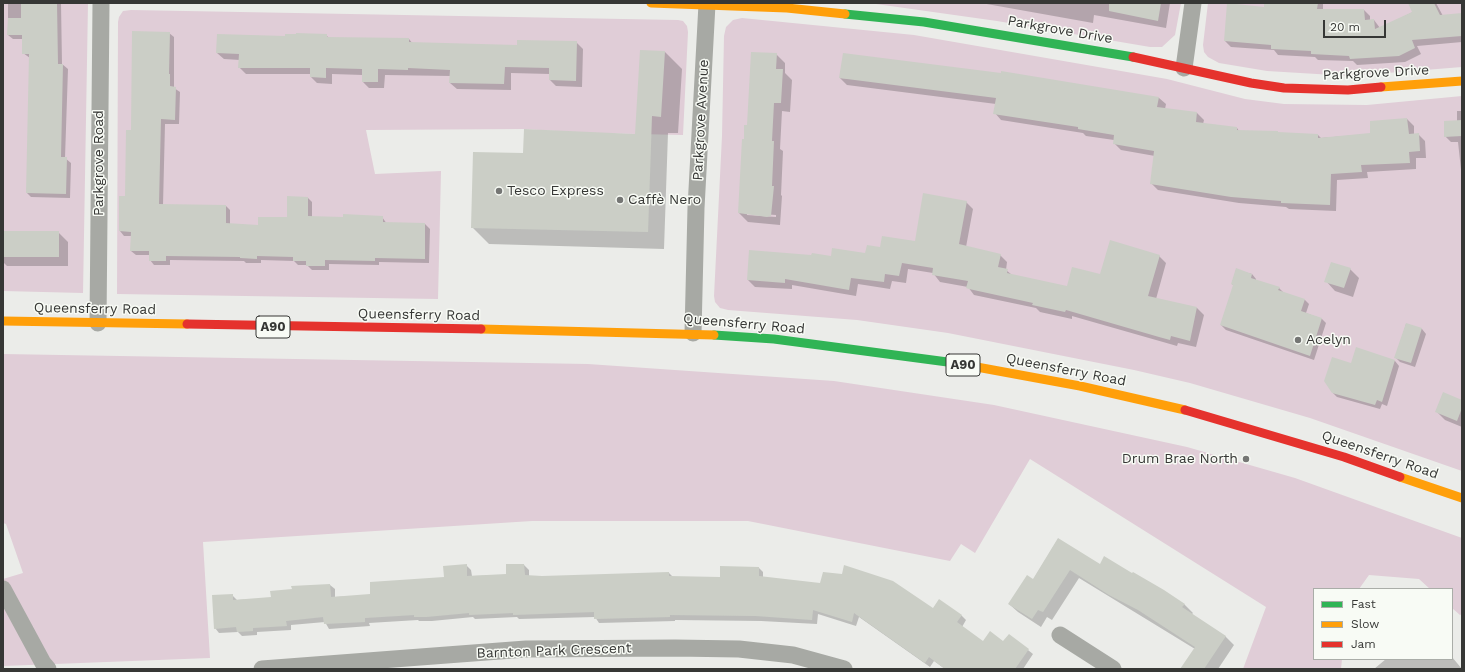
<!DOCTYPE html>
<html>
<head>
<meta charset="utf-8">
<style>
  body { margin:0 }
  #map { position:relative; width:1465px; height:672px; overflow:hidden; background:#ebece9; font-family:"Work Sans",sans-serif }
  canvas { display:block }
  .frame { position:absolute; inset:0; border:4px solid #363735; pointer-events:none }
  .legend { position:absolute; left:1313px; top:588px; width:140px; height:72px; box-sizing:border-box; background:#f8fbf5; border:1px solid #aaada8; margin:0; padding:5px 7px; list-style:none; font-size:12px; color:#363735 }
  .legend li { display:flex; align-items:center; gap:8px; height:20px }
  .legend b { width:20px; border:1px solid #aaada8 }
  .scale { position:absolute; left:1323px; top:20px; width:63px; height:18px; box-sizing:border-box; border:2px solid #363735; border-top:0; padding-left:5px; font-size:12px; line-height:14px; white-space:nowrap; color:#363735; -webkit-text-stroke:3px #f8fbf5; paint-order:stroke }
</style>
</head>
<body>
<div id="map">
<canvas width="1465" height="672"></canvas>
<div class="frame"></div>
<ul class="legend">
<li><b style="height:5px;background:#30b455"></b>Fast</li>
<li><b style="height:5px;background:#ff9f0a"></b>Slow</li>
<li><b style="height:5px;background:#e5322d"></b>Jam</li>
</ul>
<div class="scale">20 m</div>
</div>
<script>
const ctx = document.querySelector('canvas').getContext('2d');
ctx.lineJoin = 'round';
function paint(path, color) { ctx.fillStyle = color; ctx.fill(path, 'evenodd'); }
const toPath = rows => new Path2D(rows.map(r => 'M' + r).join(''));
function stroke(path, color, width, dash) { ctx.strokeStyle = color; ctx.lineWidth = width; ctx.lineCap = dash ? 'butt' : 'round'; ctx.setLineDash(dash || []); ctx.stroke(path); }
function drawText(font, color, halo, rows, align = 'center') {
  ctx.font = font + ' "Work Sans",sans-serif'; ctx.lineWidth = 3; ctx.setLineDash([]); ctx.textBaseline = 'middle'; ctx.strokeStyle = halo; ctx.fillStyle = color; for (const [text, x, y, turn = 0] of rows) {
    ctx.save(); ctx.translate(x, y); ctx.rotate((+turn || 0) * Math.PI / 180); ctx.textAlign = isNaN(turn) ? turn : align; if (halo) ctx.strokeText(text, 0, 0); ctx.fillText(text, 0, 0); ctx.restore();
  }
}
const green = toPath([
  [3,3,88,3,83,293,3,291],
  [869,3,1181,3,1175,35,1162,47,1150,47,997,21],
  [1208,3,1462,3,1462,67,1350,76,1267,71,1219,63,1208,57,1204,52,1203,45],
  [131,10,678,20,683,21,687,26,688,32,683,135,588,133,524,129,366,130,375,174,441,171,438,299,117,294,118,22,119,17,123,11],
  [742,18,914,35,1167,79,1245,99,1284,104,1367,105,1462,96,1462,471,1310,418,1190,383,1134,370,948,333,857,320,728,310,720,308,715,302,714,296,722,136,724,36,726,27,733,20],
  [3,354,588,364,834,381,994,405,1187,447,1295,478,1462,538,1462,614,1460,615,1452,608,1452,589,1430,589,1419,579,1369,575,1359,589,1314,589,1314,659,1342,659,1341,669,1243,669,1266,607,1030,459,975,553,961,544,950,561,748,521,532,521,203,542,210,658,3,666,3,579,23,573,6,524,3,523]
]);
const shadow = toPath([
  [8,3,61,3,62,64,68,69,65,158,71,163,70,198,31,197,27,193,30,58,23,53,23,39,13,39,8,35],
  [981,3,1170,3,1166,28,1094,15,1093,23],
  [1265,3,1323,3,1323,10,1364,10,1370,16,1370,21,1374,20,1380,28,1413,12,1410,3,1436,3,1443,16,1462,14,1462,42,1417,46,1421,54,1405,62,1357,65,1353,61,1318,60,1315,57,1278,55,1274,50,1231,47,1225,41,1265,8],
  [169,33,174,37,174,88,180,92,179,124,165,124,163,205,226,206,230,210,230,224,259,226,287,218,308,198,312,202,312,218,382,217,387,224,425,224,430,229,429,263,379,262,379,265,329,264,329,270,312,270,307,265,298,265,294,261,261,260,261,263,246,263,244,261,170,260,170,265,154,265,150,260,150,255,136,255,131,251,132,236,124,236,120,231,120,197,126,197,132,131],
  [326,35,329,38,409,39,413,44,518,46,576,42,583,49,582,87,556,86,550,80,550,74,511,73,511,90,457,89,450,83,451,76,385,75,384,88,369,88,363,82,363,75,332,74,332,84,317,83,311,77,311,74,246,74,239,67,240,60,224,59,217,53,286,37],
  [641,51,665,52,682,69,678,133,668,133,664,249,489,244,472,227,636,135],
  [776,54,785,63,785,73,792,80,790,112,782,111,780,149,783,151,781,195,782,196,780,225,748,222,739,213,745,140,748,126],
  [747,213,776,215,776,217,747,215],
  [840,78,1159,98,1166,104,1165,109,1197,113,1204,120,1203,124,1237,128,1239,131,1318,135,1321,138,1371,134,1407,119,1414,126,1414,135,1418,134,1425,141,1426,158,1416,158,1416,169,1367,172,1368,178,1337,180,1336,211,1289,209,1286,207,1239,203,1158,190,1151,183,1155,156,1121,150,1114,143,1114,140,1086,136,1083,133,1001,120,995,113,996,104,847,85],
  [1457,111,1462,111,1462,179,1458,142,1451,142,1445,136,1457,121],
  [966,202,973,209,966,247,1000,255,1007,262,1006,270,1012,275,1068,287,1159,256,1166,263,1156,299,1197,308,1204,315,1196,347,1178,343,1177,346,1072,316,1072,319,1040,312,1036,308,974,295,968,287,940,282,933,273,908,269,906,283,892,281,890,289,858,284,856,296,792,285,792,289,755,287,748,280,832,257,866,254,881,248,916,242],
  [3,232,58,232,68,242,68,266,7,266,3,262],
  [1350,269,1359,278,1353,297,1335,291,1326,281],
  [1236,270,1252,274,1256,279,1256,281,1279,288,1284,293,1305,300,1309,304,1306,313,1322,319,1326,323,1314,360,1226,330,1221,325,1234,286,1232,284],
  [1406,324,1422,329,1426,334,1415,367,1400,362,1396,358],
  [1395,361,1399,366,1387,406,1382,404,1380,409,1337,397,1332,392,1351,364],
  [1462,401,1462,427,1445,420,1437,412],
  [1058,539,1100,565,1184,604,1193,613,1191,615,1225,636,1234,645,1218,669,1181,669,1195,649,1079,578,1052,620,1047,617,1041,627,1018,612,1009,604,1033,580],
  [466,565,471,570,472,576,507,575,524,565,529,570,529,576,542,577,669,573,673,577,721,578,759,568,763,572,763,577,933,609,939,600,962,616,966,620,962,627,983,642,1004,642,1009,635,1033,654,1023,669,945,669,934,661,930,667,859,617,856,626,818,614,817,624,761,621,675,620,675,621,599,623,595,617,519,619,517,617,475,619,473,617,432,621,419,621,418,620,369,623,370,626,329,629,325,622,291,625,291,630,257,632,257,635,242,636,238,632,219,633,215,628,232,595,237,600,272,598,293,590,292,587,330,585,335,589,335,597,371,595,445,578],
  [1452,657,1462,669,1374,669,1386,659,1452,659]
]);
const building = toPath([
  [21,3,57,3,58,64,63,64,61,157,67,157,66,194,26,193,29,54,22,54,22,35,7,35,8,18,21,18],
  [1109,3,1161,3,1158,21,1109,11],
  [1227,3,1264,7,1264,3,1318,3,1317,9,1364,9,1365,20,1374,19,1375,29,1412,12,1408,3,1434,3,1440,15,1462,13,1462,36,1412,40,1415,48,1399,56,1350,59,1349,56,1311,54,1311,51,1271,49,1271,45,1224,41],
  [132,31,170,32,169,74,170,74,170,86,176,87,175,120,161,119,159,204,226,205,226,223,258,225,258,217,287,217,287,196,308,197,308,216,343,217,343,214,383,216,383,222,425,223,425,259,375,258,375,261,325,260,325,266,306,266,306,261,293,261,293,257,257,256,257,259,240,258,240,257,166,256,166,261,149,261,149,251,130,251,131,232,119,231,119,196,125,196,126,130,131,130],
  [296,33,327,34,327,37,409,38,409,42,517,45,517,40,577,41,576,81,549,80,549,68,505,67,504,84,449,83,450,70,408,68,408,70,378,69,378,82,362,82,362,69,326,68,326,78,310,77,310,68,238,68,239,54,216,53,217,34,285,36,285,34,296,34],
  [640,50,665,51,661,117,652,116,648,232,471,228,473,152,523,153,524,129,635,134],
  [751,52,777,53,776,69,783,69,781,103,774,103,772,141,774,141,772,186,774,186,771,216,767,217,738,213,742,139,744,139,744,125,747,125],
  [843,53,1001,73,1001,71,1159,97,1157,107,1197,112,1196,122,1237,127,1237,130,1278,131,1278,132,1318,134,1318,138,1370,133,1370,121,1407,118,1409,134,1419,133,1420,151,1409,152,1410,163,1361,165,1362,172,1331,174,1330,205,1281,203,1281,201,1231,197,1150,184,1154,151,1113,144,1114,135,1078,129,1078,127,993,114,996,98,839,78],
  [1462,120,1462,136,1444,137,1444,121],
  [923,193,967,201,959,244,1001,254,998,267,1008,269,1007,273,1067,286,1072,267,1100,274,1110,240,1160,255,1148,296,1197,307,1190,341,1171,336,1170,340,1159,337,1066,310,1065,312,1032,305,1033,303,969,289,966,288,968,281,932,275,933,268,902,263,899,276,885,274,884,282,851,278,849,290,785,279,785,283,747,280,749,250,811,255,812,253,831,256,832,248,865,253,867,245,880,247,882,236,915,241],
  [3,231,59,231,59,257,3,257],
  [1331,262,1351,268,1344,288,1324,282],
  [1236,268,1252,274,1251,278,1280,287,1278,290,1305,299,1301,311,1322,318,1310,356,1220,325,1233,285,1231,284],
  [1406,323,1422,328,1411,363,1394,358],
  [1356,347,1395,360,1382,402,1377,400,1375,405,1332,393,1324,381,1332,357,1351,363],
  [1443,392,1462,400,1462,408,1457,421,1435,412],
  [1058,538,1100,564,1104,556,1132,573,1133,572,1164,590,1185,604,1182,607,1226,636,1204,669,1180,669,1195,647,1138,610,1109,595,1070,570,1043,612,1038,610,1032,619,1008,604,1027,575,1033,579],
  [467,564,467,576,506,574,506,564,524,564,525,575,542,576,669,572,669,576,720,577,720,566,759,567,759,576,820,583,823,572,842,574,844,565,893,581,933,608,939,599,962,615,957,622,983,641,990,631,1003,641,1009,634,1029,649,1015,669,945,669,929,657,925,663,854,613,852,622,813,610,812,620,756,616,670,615,670,617,594,619,594,612,513,615,513,613,469,615,469,613,426,617,414,617,414,615,365,618,365,622,324,624,323,617,286,621,287,626,253,628,253,631,237,632,236,627,214,629,212,595,233,594,233,600,271,597,270,591,292,589,291,586,330,584,331,597,370,594,370,582,444,577,443,566]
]);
const street = toPath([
  [1184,68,1193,3],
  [98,323,101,3],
  [693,333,696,208,707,4],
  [3,589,43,663,48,669],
  [1060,635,1113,669],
  [262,669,526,649,675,648,739,649,793,655,844,669]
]);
const fast = toPath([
  [845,14,924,22,1133,57],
  [714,335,774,339,955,363]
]);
const slow = toPath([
  [651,3,787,8,845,14],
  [1381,87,1462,81],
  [3,321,187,324],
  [481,329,714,335],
  [955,363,1080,386,1185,410],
  [1400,477,1462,498]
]);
const jam = toPath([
  [1133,57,1251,83,1284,88,1348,90,1381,87],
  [187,324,481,329],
  [1185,410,1344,457,1400,477]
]);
const markers = [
  [499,191,4,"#757674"],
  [620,200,4,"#757674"],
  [1298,340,4,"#757674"],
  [1246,459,4,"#757674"]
];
const shields = [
  [273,327,34],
  [963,365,34]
];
const shieldNames = [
  ["A90",273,327],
  ["A90",963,365]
];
const streetNames = [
  ["Parkgrove Drive",1060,30,10],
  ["Parkgrove Drive",1376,73,-3],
  ["Parkgrove Avenue",701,120,-87],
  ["Parkgrove Road",99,163,-90],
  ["Queensferry Road",95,309,1],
  ["Queensferry Road",419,315,1],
  ["Queensferry Road",744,324,5],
  ["Queensferry Road",1066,370,11],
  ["Queensferry Road",1380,455,19],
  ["Barnton Park Crescent",554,651,-2]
];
const poiNames = [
  ["Tesco Express",507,191],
  ["Caffè Nero",628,200],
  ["Acelyn",1306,340],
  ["Drum Brae North",1238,459,"right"]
];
paint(green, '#e0cdd7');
paint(shadow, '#0003');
paint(building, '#cbcec6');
stroke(street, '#a7a9a4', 17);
stroke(fast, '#30b455', 9);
stroke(slow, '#ff9f0a', 9);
stroke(jam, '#e5322d', 9);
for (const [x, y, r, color] of markers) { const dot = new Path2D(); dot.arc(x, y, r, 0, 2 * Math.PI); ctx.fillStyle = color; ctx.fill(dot); stroke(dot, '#f8fbf5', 1.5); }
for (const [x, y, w] of shields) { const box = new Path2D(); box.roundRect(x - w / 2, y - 11, w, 22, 3); ctx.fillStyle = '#f8fbf5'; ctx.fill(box); stroke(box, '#363735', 1); }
drawText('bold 13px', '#363735', null, shieldNames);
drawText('14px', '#363735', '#f8fbf5', streetNames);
drawText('14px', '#363735', '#f8fbf5', poiNames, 'left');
</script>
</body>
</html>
